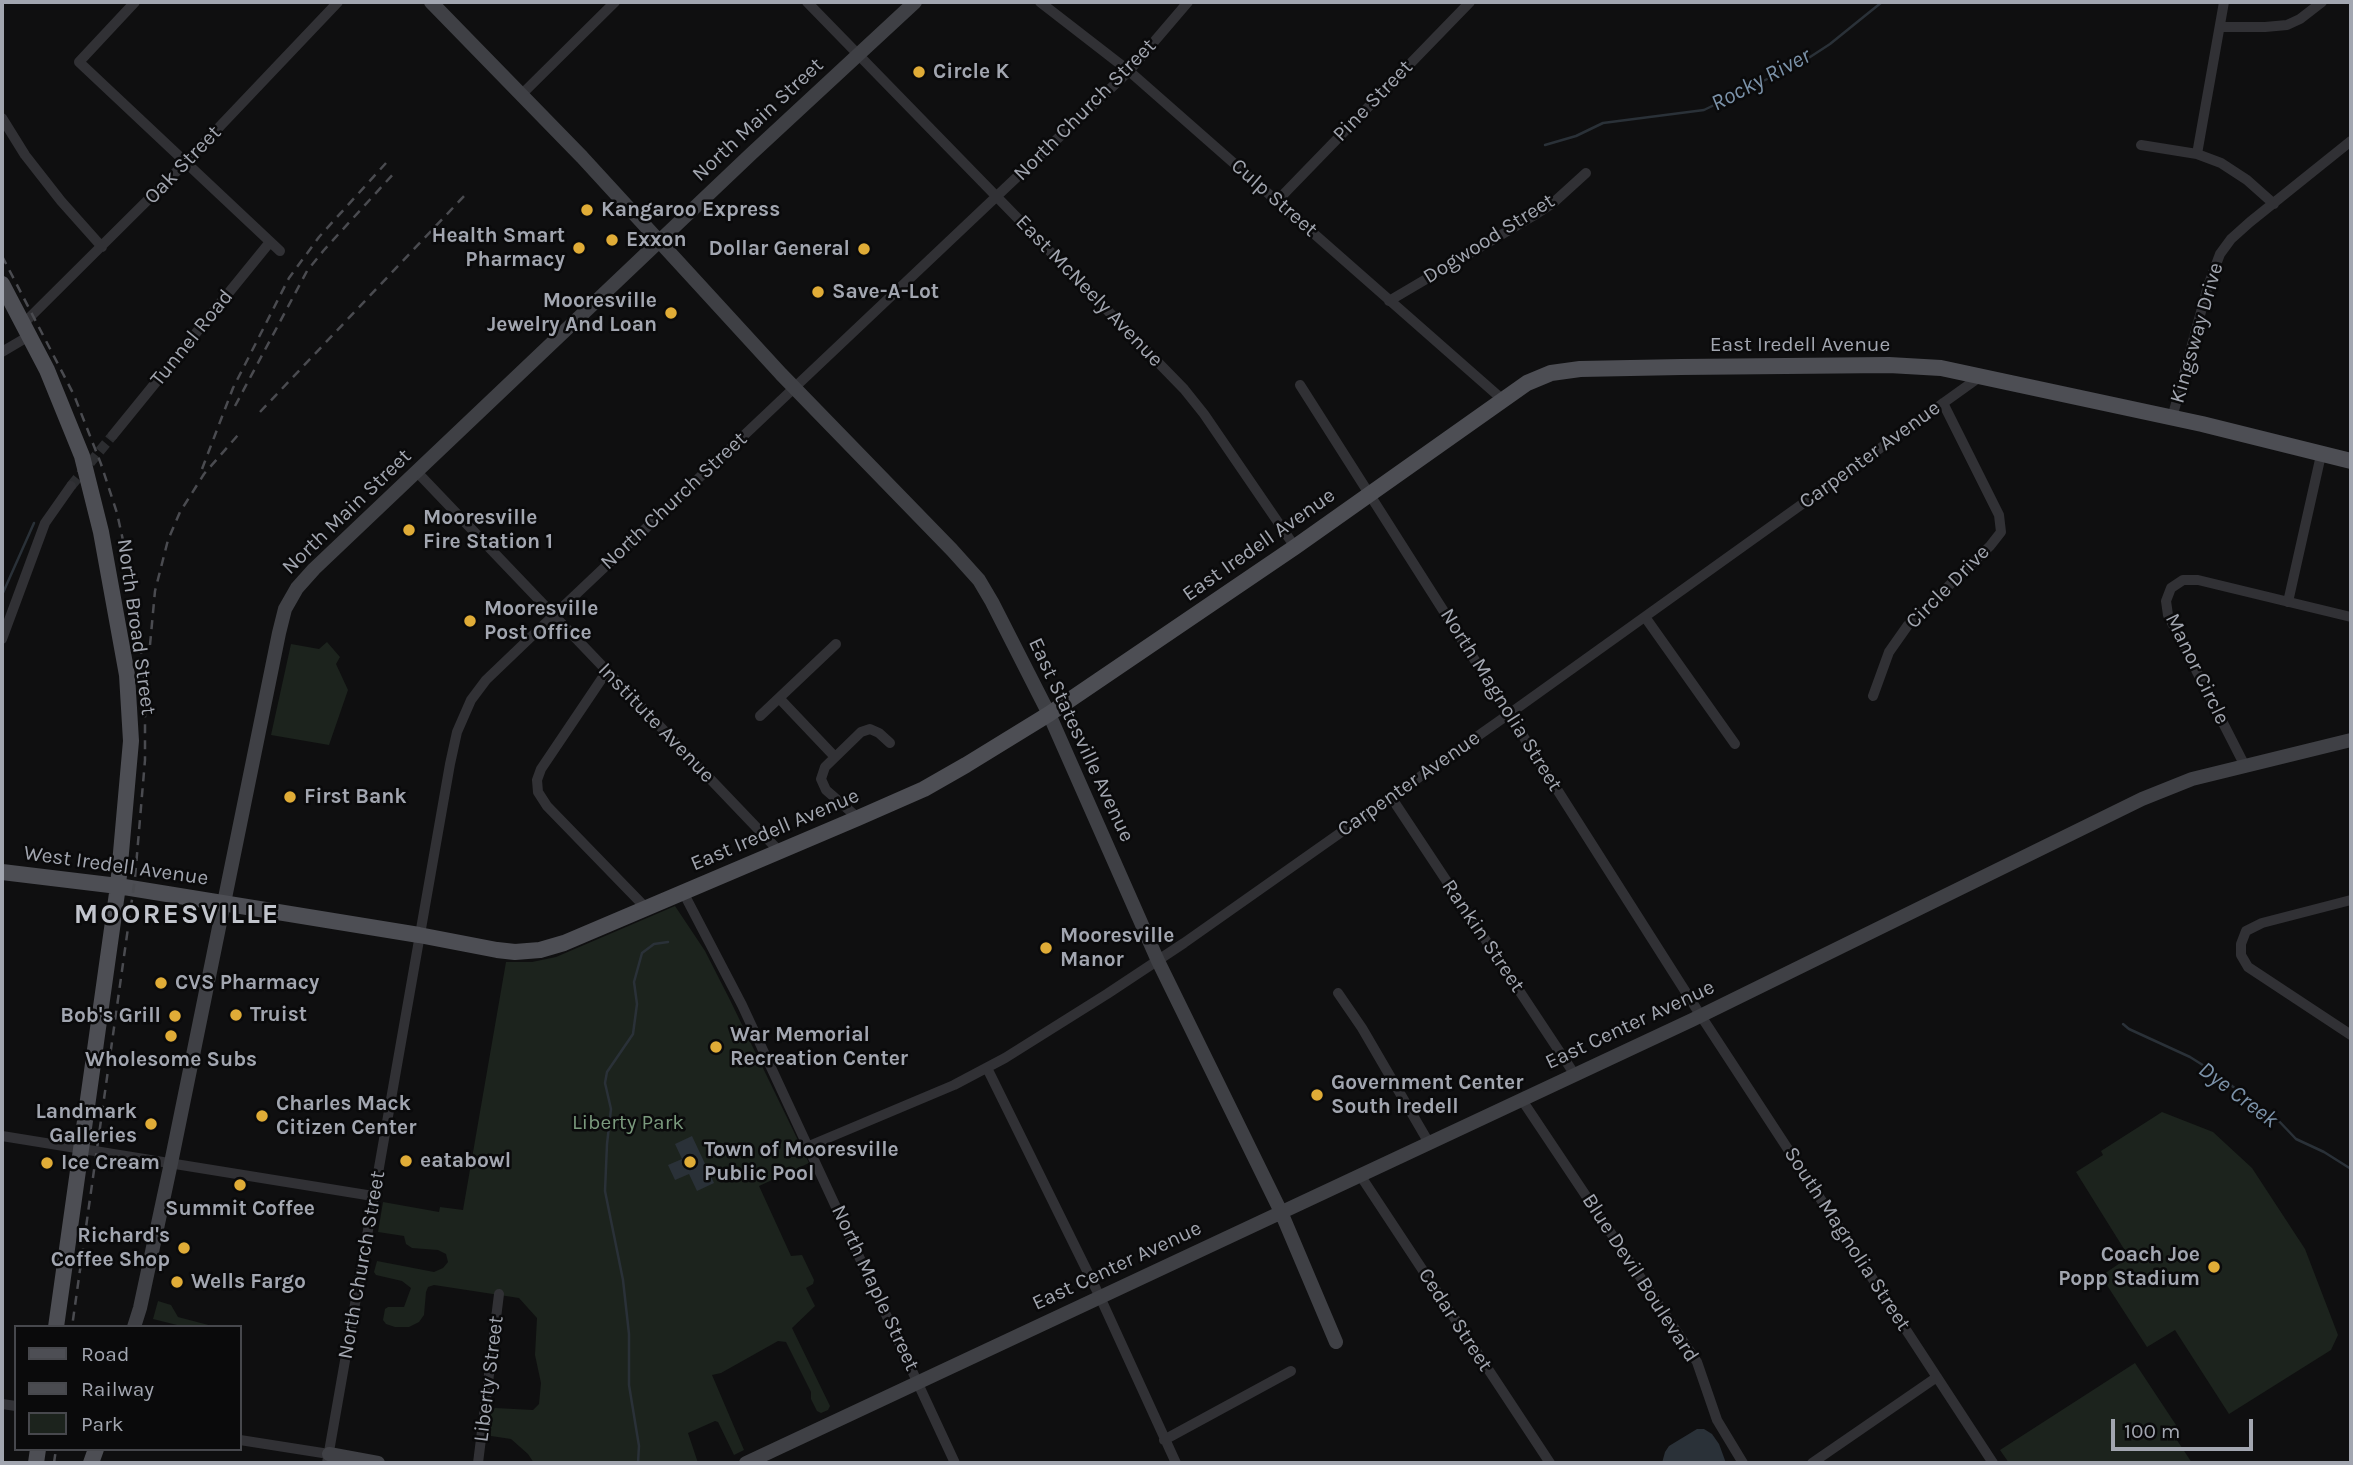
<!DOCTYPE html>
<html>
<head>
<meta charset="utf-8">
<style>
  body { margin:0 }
  #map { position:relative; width:2353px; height:1465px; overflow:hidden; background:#0f0f10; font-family:Karla,sans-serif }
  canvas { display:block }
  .frame { position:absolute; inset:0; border:4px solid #a2a6b0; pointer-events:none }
  .legend { position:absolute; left:14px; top:1325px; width:228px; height:126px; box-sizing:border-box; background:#0a0a0b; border:2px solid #47484d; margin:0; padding:9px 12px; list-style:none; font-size:21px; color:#a2a6b0 }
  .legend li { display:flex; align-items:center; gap:14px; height:35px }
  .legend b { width:35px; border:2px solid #47484d }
  .scale { position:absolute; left:2111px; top:1419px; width:142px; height:32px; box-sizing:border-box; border:4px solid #a2a6b0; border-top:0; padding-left:9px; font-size:21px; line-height:24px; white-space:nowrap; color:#a2a6b0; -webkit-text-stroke:5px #0a0a0b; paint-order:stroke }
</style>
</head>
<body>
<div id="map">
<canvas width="2353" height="1465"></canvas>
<div class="frame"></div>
<ul class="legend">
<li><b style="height:9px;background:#4d4e54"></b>Road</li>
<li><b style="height:9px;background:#4a4b50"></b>Railway</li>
<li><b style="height:19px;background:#1c231d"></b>Park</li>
</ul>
<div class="scale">100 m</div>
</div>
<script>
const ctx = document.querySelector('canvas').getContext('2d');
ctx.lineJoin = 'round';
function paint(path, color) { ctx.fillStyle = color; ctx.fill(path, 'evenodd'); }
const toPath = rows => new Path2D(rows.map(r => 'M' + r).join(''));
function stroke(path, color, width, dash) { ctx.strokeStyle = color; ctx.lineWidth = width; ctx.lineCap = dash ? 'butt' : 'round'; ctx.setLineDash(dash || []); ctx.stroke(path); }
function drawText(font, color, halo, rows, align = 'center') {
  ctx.font = font + ' Karla,sans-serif'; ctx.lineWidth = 5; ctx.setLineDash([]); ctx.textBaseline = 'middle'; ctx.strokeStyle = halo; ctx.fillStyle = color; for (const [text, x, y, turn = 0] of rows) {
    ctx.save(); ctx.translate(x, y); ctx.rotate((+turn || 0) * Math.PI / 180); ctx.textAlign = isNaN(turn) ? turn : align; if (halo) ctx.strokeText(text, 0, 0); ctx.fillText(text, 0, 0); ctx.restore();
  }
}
const green = toPath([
  [327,642,340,657,336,664,348,690,329,745,271,735,291,644,319,649],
  [675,906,705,951,730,1000,809,1163,759,1186,791,1256,802,1255,814,1280,813,1284,806,1288,815,1306,792,1328,830,1406,828,1410,821,1413,817,1411,811,1399,811,1392,786,1342,778,1341,721,1373,712,1375,744,1450,734,1455,718,1422,715,1421,688,1433,698,1463,534,1463,528,1454,511,1439,491,1436,488,1432,491,1411,495,1408,533,1410,539,1404,541,1383,535,1355,537,1318,519,1298,434,1285,428,1287,426,1292,424,1315,419,1322,409,1327,395,1327,386,1324,383,1320,385,1309,388,1307,404,1307,411,1288,402,1281,376,1275,374,1272,377,1261,434,1272,443,1268,448,1262,446,1254,438,1250,412,1248,406,1244,404,1236,378,1232,383,1202,439,1212,440,1207,463,1210,506,962,532,962,556,957],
  [2162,1112,2213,1132,2252,1168,2305,1249,2338,1335,2331,1350,2229,1414,2175,1330,2147,1347,2101,1276,2129,1257,2076,1172,2103,1155,2101,1151],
  [158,1301,171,1305,178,1317,216,1327,185,1327,153,1319],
  [2135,1363,2176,1425,2173,1434,2192,1463,2009,1463,2000,1450]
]);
const water = toPath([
  [692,1136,714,1183,697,1191,689,1174,675,1180,668,1165,682,1159,675,1144],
  [1697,1429,1704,1429,1712,1434,1719,1444,1726,1463,1662,1463,1665,1452,1669,1446]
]);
const stream = toPath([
  [1545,145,1576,136,1603,123,1704,110,1804,61,1830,44,1882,2],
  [2,595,34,523],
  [2123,1024,2129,1029,2190,1057,2217,1074,2257,1106,2276,1118,2296,1139,2324,1152,2351,1169],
  [638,1463,639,1446,629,1385,629,1334,623,1280,605,1191,607,1144,611,1109,605,1083,607,1072,633,1034,637,1004,634,982,642,953,654,944,668,942]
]);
const streetTunnel = toPath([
  [71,486,113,435]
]);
const street = toPath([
  [135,2,79,62,280,251],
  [807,2,1184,389,1204,414,1295,547],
  [1040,2,1129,71,1503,400],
  [2220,27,2265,27,2287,25,2300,19,2322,2],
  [521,95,615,2],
  [2,118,25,155,61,201,102,247],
  [2141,145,2197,154,2221,163,2247,180,2274,204],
  [2197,154,2224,2],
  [1277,201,1470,2],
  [1389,301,1533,216,1553,203,1586,173],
  [23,324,186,162,338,2],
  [2,352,29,336],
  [1300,385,1701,1016,1993,1463],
  [2172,418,2208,286,2220,254,2231,239,2250,222,2351,141],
  [113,435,270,242],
  [417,472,779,851],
  [2288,602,2321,455],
  [1645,617,1735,744],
  [2,639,45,523,71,486],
  [607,671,541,769,537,780,538,792,547,806,646,908],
  [1873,696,1889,652,1908,625,1990,546,2001,532,1999,515,1943,403],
  [779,698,835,757],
  [760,716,836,644],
  [2245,766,2168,615,2166,601,2171,588,2183,580,2198,580,2351,617],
  [1391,797,1575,1075],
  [858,818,826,790,821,779,825,767,861,732,870,729,879,733,890,743],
  [683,892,742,1005,955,1463],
  [2351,900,2262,923,2246,931,2241,944,2241,955,2248,967,2351,1035],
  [1338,993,1362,1028,1429,1143],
  [987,1068,1100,1297,1176,1463],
  [1522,1100,1697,1362,1717,1420,1743,1463],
  [2,1136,373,1196],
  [809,1146,954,1085,1005,1058,1107,994,1184,943,1509,714,1981,376],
  [1360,1175,1550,1463],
  [2,1404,16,1406],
  [240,1440,329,1454],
  [1164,1440,1291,1371],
  [327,1463,450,764,457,732,471,700,486,680,533,635,1129,71,1188,2],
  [478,1463,499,1294],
  [1812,1463,1937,1377]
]);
const secondary = toPath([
  [431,2,582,157,781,374,952,550,979,580,992,602,1049,714,1158,961,1281,1212,1336,1342],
  [134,1327,140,1308,171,1163,279,633,285,609,297,588,314,569,751,154,915,2],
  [329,1454,378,1463],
  [746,1463,1692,1020,2142,799,2192,779,2351,740]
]);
const primary = toPath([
  [2,284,47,370,82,456,101,532,127,675,131,741,118,886,56,1327],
  [2,872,118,886,419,935,497,950,515,952,540,950,564,943,858,818,924,789,966,765,1049,714,1295,547,1527,383,1551,373,1580,369,1681,367,1889,365,1941,368,2202,424,2351,461],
  [36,1463,38,1449],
  [91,1463,96,1449]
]);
const rail = toPath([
  [2,256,74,395,101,464,117,513,133,586,145,685,145,760,135,878,72,1327],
  [235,406,307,271,324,250,396,171],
  [260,412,466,194],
  [202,469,233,388,289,278,319,237,386,163],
  [150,645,155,591,168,540,180,512,204,474,238,435],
  [54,1463,56,1449]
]);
const markers = [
  [919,72,7,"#e0ac37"],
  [587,210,7,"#e0ac37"],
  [612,240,7,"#e0ac37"],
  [579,248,7,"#e0ac37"],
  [864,249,7,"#e0ac37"],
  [818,292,7,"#e0ac37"],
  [671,313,7,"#e0ac37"],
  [409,530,7,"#e0ac37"],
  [470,621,7,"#e0ac37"],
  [290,797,7,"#e0ac37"],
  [1046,948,7,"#e0ac37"],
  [161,983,7,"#e0ac37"],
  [236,1015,7,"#e0ac37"],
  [175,1016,7,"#e0ac37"],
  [171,1036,7,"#e0ac37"],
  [716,1047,7,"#e0ac37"],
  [1317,1095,7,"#e0ac37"],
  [262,1116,7,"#e0ac37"],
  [151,1124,7,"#e0ac37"],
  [406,1161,7,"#e0ac37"],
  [690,1162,7,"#e0ac37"],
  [47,1163,7,"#e0ac37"],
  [240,1185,7,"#e0ac37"],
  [184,1248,7,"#e0ac37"],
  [2214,1267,7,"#e0ac37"],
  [177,1282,7,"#e0ac37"]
];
const poiNames = [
  ["Circle K",933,72],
  ["Kangaroo Express",601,210],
  ["Health Smart",565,236,"right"],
  ["Pharmacy",565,260,"right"],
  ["Exxon",626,240],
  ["Dollar General",850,249,"right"],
  ["Save-A-Lot",832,292],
  ["Mooresville",657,301,"right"],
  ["Jewelry And Loan",657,325,"right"],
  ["Mooresville",423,518],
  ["Fire Station 1",423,542],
  ["Mooresville",484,609],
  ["Post Office",484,633],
  ["First Bank",304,797],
  ["Mooresville",1060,936],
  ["Manor",1060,960],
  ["CVS Pharmacy",175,983],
  ["Truist",250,1015],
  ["Bob's Grill",161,1016,"right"],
  ["War Memorial",730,1035],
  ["Recreation Center",730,1059],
  ["Wholesome Subs",171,1060,"center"],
  ["Government Center",1331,1083],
  ["South Iredell",1331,1107],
  ["Charles Mack",276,1104],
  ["Citizen Center",276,1128],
  ["Landmark",137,1112,"right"],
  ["Galleries",137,1136,"right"],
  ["Town of Mooresville",704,1150],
  ["Public Pool",704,1174],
  ["eatabowl",420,1161],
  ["Ice Cream",61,1163],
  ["Summit Coffee",240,1209,"center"],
  ["Richard's",170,1236,"right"],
  ["Coffee Shop",170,1260,"right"],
  ["Coach Joe",2200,1255,"right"],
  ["Popp Stadium",2200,1279,"right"],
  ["Wells Fargo",191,1282]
];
const streetNames = [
  ["Pine Street",1373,101,-46],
  ["North Church Street",1085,110,-45],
  ["North Main Street",758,120,-43],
  ["Oak Street",183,165,-46],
  ["Culp Street",1274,198,41],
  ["Dogwood Street",1489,239,-32],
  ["East McNeely Avenue",1089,291,46],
  ["Kingsway Drive",2197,333,-74],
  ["Tunnel Road",192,338,-51],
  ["East Iredell Avenue",1800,345],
  ["Carpenter Avenue",1870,455,-36],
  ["North Church Street",674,501,-43],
  ["North Main Street",347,512,-44],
  ["East Iredell Avenue",1259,545,-35],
  ["Circle Drive",1948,587,-45],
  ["North Broad Street",136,627,82],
  ["Manor Circle",2197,669,64],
  ["North Magnolia Street",1501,700,58],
  ["Institute Avenue",656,723,46],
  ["East Statesville Avenue",1081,740,65],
  ["Carpenter Avenue",1409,784,-35],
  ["East Iredell Avenue",775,830,-23],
  ["West Iredell Avenue",116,866,8],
  ["Rankin Street",1483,936,56],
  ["East Center Avenue",1630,1025,-25],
  ["South Magnolia Street",1847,1239,57],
  ["North Church Street",362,1265,-80],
  ["East Center Avenue",1117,1266,-25],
  ["Blue Devil Boulevard",1640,1278,57],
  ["North Maple Street",875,1288,65],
  ["Cedar Street",1455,1320,57],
  ["Liberty Street",489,1379,-83]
];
const parkNames = [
  ["Liberty Park",628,1123]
];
const waterNames = [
  ["Rocky River",1761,80,-28],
  ["Dye Creek",2238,1095,37]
];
const districtNames = [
  ["MOORESVILLE",177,915]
];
paint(green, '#1c231d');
paint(water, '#2a3138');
stroke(stream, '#2a3138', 2.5);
stroke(streetTunnel, '#2c2d30', 10, [10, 5]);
stroke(street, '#313135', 10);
stroke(secondary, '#3f4045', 14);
stroke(primary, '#4d4e54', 16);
stroke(rail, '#4a4b50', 2.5, [9, 7]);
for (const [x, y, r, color] of markers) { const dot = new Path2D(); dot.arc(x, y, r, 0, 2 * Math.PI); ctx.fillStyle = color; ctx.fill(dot); stroke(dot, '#0a0a0b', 2.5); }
drawText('bold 21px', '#a2a6b0', '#0a0a0b', poiNames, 'left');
drawText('21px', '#a2a6b0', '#0a0a0b', streetNames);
drawText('21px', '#7a9a7d', '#0a0a0b', parkNames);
drawText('italic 23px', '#7b92a9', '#0a0a0b', waterNames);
ctx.letterSpacing = '2px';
drawText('bold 28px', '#c2c5cd', '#0a0a0b', districtNames);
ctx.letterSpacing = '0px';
</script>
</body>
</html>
